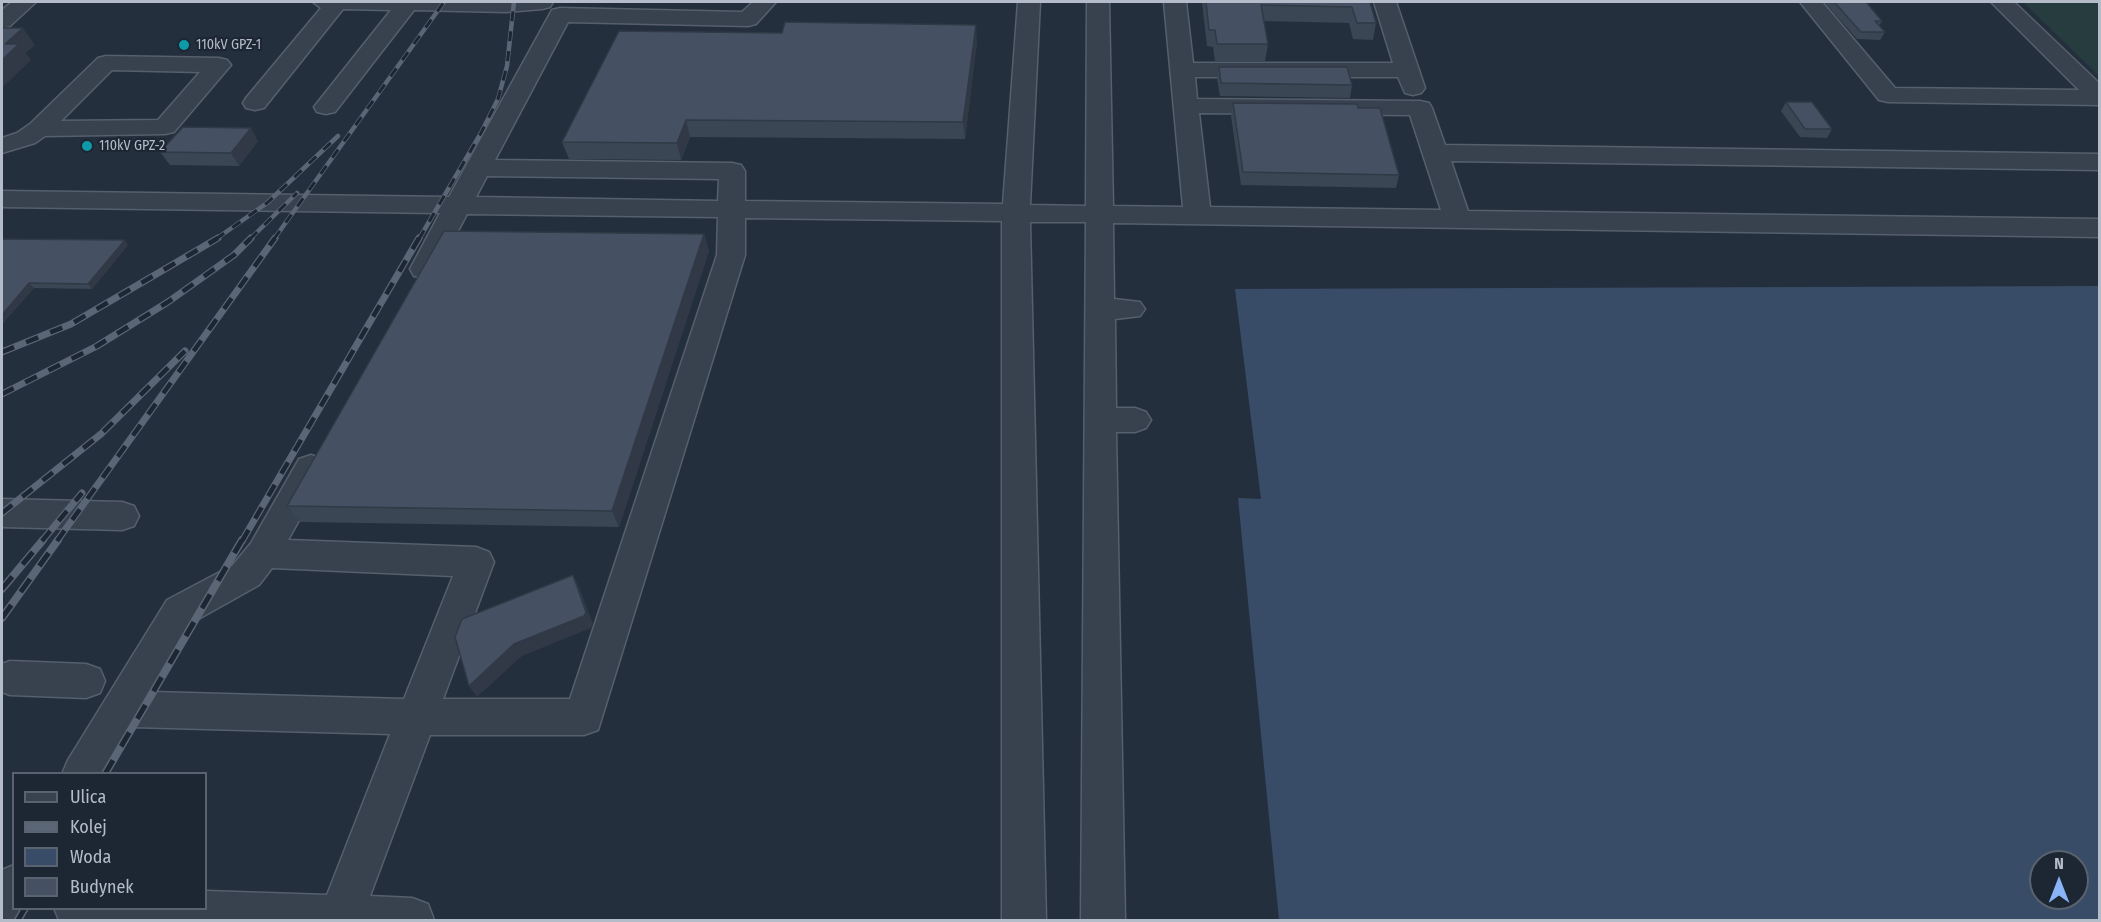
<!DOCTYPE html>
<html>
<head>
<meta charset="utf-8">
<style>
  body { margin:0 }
  #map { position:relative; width:2101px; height:922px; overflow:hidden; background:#242f3e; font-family:"Fira Sans Condensed",sans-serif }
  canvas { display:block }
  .frame { position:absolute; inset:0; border:3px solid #b4bcc9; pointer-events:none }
  .legend { position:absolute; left:12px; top:772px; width:195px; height:138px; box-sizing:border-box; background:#1d2633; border:2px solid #59626f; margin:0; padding:8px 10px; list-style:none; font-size:18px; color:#b4bcc9 }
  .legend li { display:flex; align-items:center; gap:12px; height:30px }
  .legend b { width:30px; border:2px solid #59626f }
  .north { position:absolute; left:2029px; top:850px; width:60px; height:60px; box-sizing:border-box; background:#1d2633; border:2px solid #59626f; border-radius:50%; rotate:0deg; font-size:16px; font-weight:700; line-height:24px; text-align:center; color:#b4bcc9 }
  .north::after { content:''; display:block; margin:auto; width:21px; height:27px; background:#8ab4f8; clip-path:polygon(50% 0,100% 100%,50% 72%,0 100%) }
</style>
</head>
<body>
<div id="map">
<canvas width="2101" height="922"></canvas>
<div class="frame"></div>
<ul class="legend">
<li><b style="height:8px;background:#38414e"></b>Ulica</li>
<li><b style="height:8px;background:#5a6575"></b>Kolej</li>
<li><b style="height:16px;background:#394c67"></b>Woda</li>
<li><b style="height:16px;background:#455162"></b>Budynek</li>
</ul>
<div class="north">N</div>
</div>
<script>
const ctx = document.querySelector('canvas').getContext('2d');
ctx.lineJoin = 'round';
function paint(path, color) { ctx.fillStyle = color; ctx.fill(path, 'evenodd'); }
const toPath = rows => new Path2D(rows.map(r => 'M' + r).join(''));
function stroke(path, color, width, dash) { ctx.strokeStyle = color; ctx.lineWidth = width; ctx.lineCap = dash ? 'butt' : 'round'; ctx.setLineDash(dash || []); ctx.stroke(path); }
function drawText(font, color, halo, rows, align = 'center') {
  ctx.font = font + ' "Fira Sans Condensed",sans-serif'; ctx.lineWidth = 4.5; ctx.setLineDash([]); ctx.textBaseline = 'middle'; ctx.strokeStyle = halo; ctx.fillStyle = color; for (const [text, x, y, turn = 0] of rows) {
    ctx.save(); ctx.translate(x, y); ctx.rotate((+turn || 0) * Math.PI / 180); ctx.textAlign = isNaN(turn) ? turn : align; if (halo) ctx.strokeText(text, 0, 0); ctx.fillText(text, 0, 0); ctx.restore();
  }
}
const green = toPath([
  [2023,2,2099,2,2099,76]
]);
const water = toPath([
  [2099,286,2099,920,1279,920,1238,498,1261,499,1235,289],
  [2041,862,2077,862,2077,898,2041,898]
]);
const minor = toPath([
  [12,2,36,2,10,26,2,28,2,10,12,2],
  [313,2,553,2,550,7,542,9,506,12,414,10,335,112,326,114,317,112,314,107,391,10,343,9,264,108,255,110,246,108,243,103,246,98,321,8,313,2],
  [753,2,776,2,756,24,748,26,568,22,495,160,732,163,741,165,745,171,745,201,1003,204,1018,2,1040,2,1030,205,1086,206,1087,2,1109,2,1113,206,1183,207,1164,2,1186,2,1193,63,1393,63,1374,2,1396,2,1425,88,1421,93,1413,95,1405,93,1398,77,1195,77,1197,99,1420,101,1429,103,1432,108,1445,145,2100,154,2100,170,1451,161,1468,211,2100,219,2100,237,1113,223,1114,299,1140,302,1145,309,1140,316,1115,319,1116,408,1135,408,1146,412,1151,420,1146,428,1135,432,1116,432,1125,920,1081,920,1086,222,1030,222,1046,920,1002,920,1002,221,745,218,745,255,598,730,584,735,430,735,370,896,412,898,428,904,434,920,59,920,54,908,206,908,206,891,327,895,390,734,133,727,105,774,62,774,68,760,167,600,233,565,251,543,299,459,311,455,323,459,328,468,288,540,476,547,489,552,494,562,443,699,570,699,717,255,718,217,467,214,434,276,424,278,414,276,410,269,440,213,2,207,2,191,449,197,552,10,560,8,742,12,753,2],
  [1199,113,1410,115,1441,210,1210,207,1199,113],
  [487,176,719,179,718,201,476,197,487,176],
  [272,568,453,576,404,699,153,692,193,622,259,585,272,568],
  [1800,2,1822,2,1895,88,2079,90,1991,2,2014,2,2100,84,2100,105,1888,102,1879,100,1800,2],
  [106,56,219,58,227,60,231,65,174,132,165,134,45,136,35,143,2,153,2,138,17,133,30,124,98,58,106,56],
  [112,70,200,72,158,120,61,121,112,70],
  [2,499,122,502,134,506,139,516,134,526,122,530,2,527,2,499],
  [10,661,86,664,100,669,105,681,100,693,86,698,10,695,2,692,2,664,10,661],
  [14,865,14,908,25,908,17,920,2,920,2,870,14,865]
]);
const railFar2 = toPath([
  [216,239,267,203,338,136],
  [250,239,297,193],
  [274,239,444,2],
  [419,239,481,133,498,99,507,66,514,2]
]);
const railFar1 = toPath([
  [2,352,71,324,218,238],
  [2,394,97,346,168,302,234,255,251,238],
  [2,513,101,434,185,351],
  [42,541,82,493],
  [57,541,275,238],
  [242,541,419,238]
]);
const rail = toPath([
  [2,589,43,540],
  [2,618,58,540],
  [105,774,242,540],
  [18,920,25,908]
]);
const wall = toPath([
  [1202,2,1370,2,1376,23,1373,40,1353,39,1349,23,1264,21,1268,44,1265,61,1215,61,1213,47,1207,46],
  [1824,2,1866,2,1882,21,1879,26,1885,32,1880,40,1857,39],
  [977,41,965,139,690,137,681,160,569,159,562,142],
  [1219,67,1352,85,1350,98,1220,96,1217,79],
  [1786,102,1832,129,1827,138,1800,137,1781,111],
  [1233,103,1358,108,1399,175,1396,188,1241,185,1231,116],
  [258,141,239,166,170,165,160,152],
  [704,234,709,251,619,527,300,522,287,506],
  [2,239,128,245,92,289,34,288,2,324]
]);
const shadedWall = toPath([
  [976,25,977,41,965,139,963,122],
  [23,28,35,45,26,53,31,60,2,88,2,60,5,44],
  [686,120,690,137,681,160,677,143],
  [251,128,258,141,239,166,231,153],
  [704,234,709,251,619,527,612,511],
  [125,240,128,245,92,289,88,284],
  [29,283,34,288,2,324,2,315],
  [573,575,579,587,593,624,591,628,522,656,477,697,469,686]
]);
const building = toPath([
  [1206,2,1370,2,1376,23,1357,23,1352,7,1261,5,1268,44,1217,44,1215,30,1209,30,1206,2],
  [1834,2,1866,2,1882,21,1875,21,1885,32,1861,32,1834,2],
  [785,22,976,25,963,122,686,120,677,143,562,142,619,31,782,33,785,22],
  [2,28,23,28,5,44,19,44,2,60,2,28],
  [1219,67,1347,67,1352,85,1221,83,1219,67],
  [1786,102,1812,102,1832,129,1805,129,1786,102],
  [1233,103,1357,104,1358,108,1380,108,1399,175,1243,172,1233,103],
  [183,127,251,128,231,153,160,152,183,127],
  [444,231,704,234,612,511,287,506,444,231],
  [2,239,125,240,88,284,29,283,2,315,2,239],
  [573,575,586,612,584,616,514,644,469,686,455,637,462,619,573,575]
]);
const markers = [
  [184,45,6,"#0f9aa8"],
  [87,146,6,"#0f9aa8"]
];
const farPoinames = [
  ["110kV GPZ-1",196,45],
  ["110kV GPZ-2",99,146]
];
paint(green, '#263c3f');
paint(water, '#394c67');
stroke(minor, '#565f6c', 3);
paint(minor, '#38414e');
stroke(railFar2, '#5a6575', 4.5);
stroke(railFar1, '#5a6575', 7);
stroke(rail, '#5a6575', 8);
stroke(railFar2, '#1d2633', 3, [10]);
stroke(railFar1, '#1d2633', 4.5, [13]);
stroke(rail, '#1d2633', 5, [16]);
paint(wall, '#3b4654');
paint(shadedWall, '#303945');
paint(building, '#455162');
stroke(building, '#303945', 1.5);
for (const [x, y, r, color] of markers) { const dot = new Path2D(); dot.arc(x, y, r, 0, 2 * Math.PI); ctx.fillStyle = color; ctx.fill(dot); stroke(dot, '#1d2633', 2); }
drawText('14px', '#b4bcc9', '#1d2633', farPoinames, 'left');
</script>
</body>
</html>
